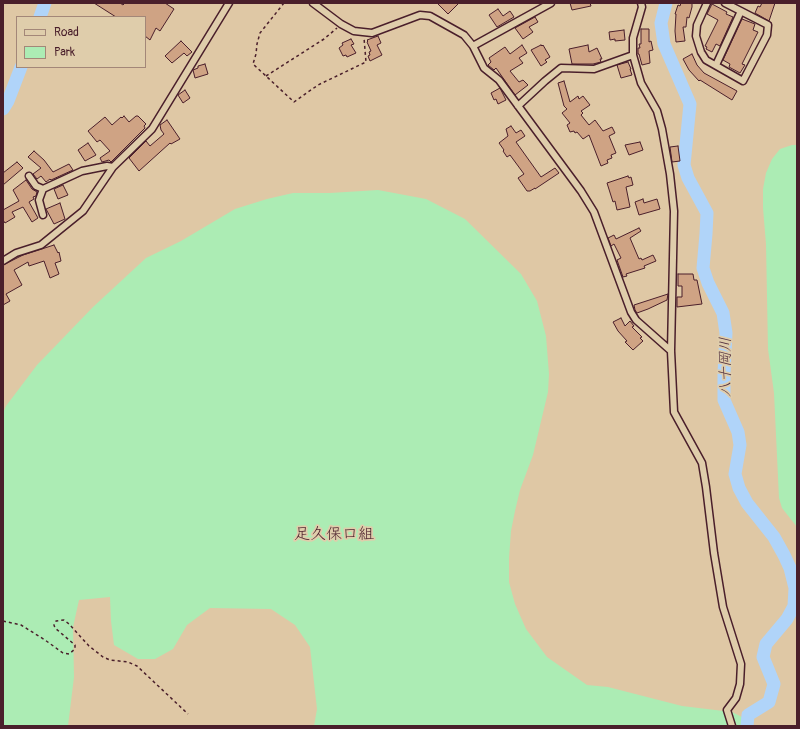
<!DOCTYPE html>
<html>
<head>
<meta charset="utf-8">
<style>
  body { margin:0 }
  #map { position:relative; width:800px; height:729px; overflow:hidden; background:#dfc8a5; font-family:Pangolin,sans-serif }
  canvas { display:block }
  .frame { position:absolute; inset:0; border:4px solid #4a1f2b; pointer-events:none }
  .legend { position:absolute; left:16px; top:16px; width:130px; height:52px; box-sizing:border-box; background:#dfcdab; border:1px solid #a38778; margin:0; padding:5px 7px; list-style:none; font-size:12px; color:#4a1f2b }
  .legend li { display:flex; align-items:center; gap:8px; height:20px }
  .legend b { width:20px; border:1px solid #a38778 }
</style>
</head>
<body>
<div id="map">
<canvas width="800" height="729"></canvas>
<div class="frame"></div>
<ul class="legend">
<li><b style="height:5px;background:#dfcdab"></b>Road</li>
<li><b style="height:11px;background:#acecb4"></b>Park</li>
</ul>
</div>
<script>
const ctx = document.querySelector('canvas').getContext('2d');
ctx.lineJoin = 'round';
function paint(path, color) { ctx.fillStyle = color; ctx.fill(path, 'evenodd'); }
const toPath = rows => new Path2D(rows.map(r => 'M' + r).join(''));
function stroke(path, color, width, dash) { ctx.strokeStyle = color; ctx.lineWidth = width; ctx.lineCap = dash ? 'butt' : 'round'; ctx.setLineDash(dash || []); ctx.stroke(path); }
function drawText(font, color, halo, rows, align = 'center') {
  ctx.font = font + ' Pangolin,"Klee One",sans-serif'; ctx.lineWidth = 3.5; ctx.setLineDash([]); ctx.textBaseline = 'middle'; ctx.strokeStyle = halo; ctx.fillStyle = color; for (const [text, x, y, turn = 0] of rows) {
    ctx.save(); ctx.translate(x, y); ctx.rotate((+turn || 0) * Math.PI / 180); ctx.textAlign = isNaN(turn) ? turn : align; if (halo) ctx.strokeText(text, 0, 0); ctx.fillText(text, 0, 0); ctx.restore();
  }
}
const green = toPath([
  [792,145,797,145,797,527,782,508,779,498,774,393,768,349,766,244,763,208,763,189,766,173,772,159,780,149],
  [378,190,426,199,465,219,521,274,537,301,546,336,549,374,548,392,533,455,520,490,515,511,511,531,509,558,509,582,515,604,526,629,547,657,587,685,608,687,682,706,732,712,742,717,746,726,314,726,317,709,310,647,295,625,271,609,210,608,187,625,173,649,155,659,138,659,114,645,111,621,110,597,79,600,73,627,74,677,68,726,3,726,3,413,6,406,37,365,93,307,146,258,181,241,235,209,267,199,293,193,330,193]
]);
const river = toPath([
  [666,3,661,23,664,44,690,104,684,165,688,178,707,213,706,234,703,268,708,283,723,313,726,333,724,373,724,400,738,432,740,445,735,474,739,488,747,503,774,537,784,555,790,568,795,588,794,606,787,619,766,644,763,657,774,684,769,702,748,715,747,726],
  [40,17,45,3],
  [3,109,8,101,21,67]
]);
const building = toPath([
  [94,3,120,3,123,5,125,3,165,3,174,9,160,31,156,28,150,40,145,36,145,17,116,17,94,3],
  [437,3,459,3,448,14,437,3],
  [570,3,590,3,591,6,572,10,570,3],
  [681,3,692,3,692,7,689,18,687,17,686,27,683,27,685,41,676,42,675,31,676,14,675,14,678,5,680,6,681,3],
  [762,3,775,3,769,21,755,13,758,6,760,7,762,3],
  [712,4,727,12,726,14,733,17,720,46,716,44,712,52,706,49,707,47,705,46,718,20,707,14,712,4],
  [498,9,503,16,510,11,514,17,497,27,489,15,498,9],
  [535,17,538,22,529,27,533,32,523,39,515,28,535,17],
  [742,19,755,24,753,30,758,32,742,64,745,65,740,73,729,67,730,64,723,60,742,19],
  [641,29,649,29,649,42,651,41,653,50,649,51,650,63,642,65,639,54,638,54,638,48,640,48,639,44,641,44,641,29],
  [624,30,625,40,615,41,615,39,610,40,609,32,624,30],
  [378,36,381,43,377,45,382,55,370,61,368,56,370,55,369,52,371,51,367,42,368,41,367,40,378,36],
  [351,39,354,44,351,45,356,53,347,57,346,55,343,56,339,48,343,45,342,43,351,39],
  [181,41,192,52,187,56,184,53,172,63,165,56,181,41],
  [522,45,527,53,519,58,523,63,510,71,519,82,523,80,528,85,515,95,496,68,494,70,488,65,491,62,489,58,505,47,510,54,522,45],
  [541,45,542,46,543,45,550,57,545,60,547,62,541,66,531,50,541,45],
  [588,45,589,52,597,48,602,59,600,59,601,62,593,64,572,64,569,49,588,45],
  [692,54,697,65,704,73,737,91,732,100,700,80,699,81,689,70,683,59,692,54],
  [628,62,631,69,630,69,632,75,621,78,617,65,628,62],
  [205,64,208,74,195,78,193,70,198,68,198,66,205,64],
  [564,81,570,102,578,96,579,99,583,96,590,105,581,111,583,113,581,115,589,125,595,120,603,131,612,127,615,133,609,136,616,153,611,155,612,158,607,160,608,163,601,166,589,135,583,139,577,132,575,133,574,131,570,132,567,125,570,123,562,113,567,109,564,106,558,83,564,81],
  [500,88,506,100,498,104,496,99,494,100,491,93,500,88],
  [185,90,190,98,183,103,178,95,185,90],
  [124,116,129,122,136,116,138,116,146,124,144,126,145,128,111,162,109,160,102,162,100,158,110,151,100,140,97,142,88,131,105,117,112,125,121,117,122,118,124,116],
  [167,120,180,139,171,144,170,143,139,171,129,158,146,141,150,146,164,134,161,130,160,125,167,120],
  [511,126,516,133,521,130,525,136,516,142,541,177,555,168,559,173,535,189,535,188,530,191,527,191,518,178,524,174,510,155,507,157,503,151,504,150,499,143,508,136,506,129,511,126],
  [640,142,643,150,629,155,625,145,640,142],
  [88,143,96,155,85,161,78,150,88,143],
  [678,146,680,161,672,162,670,147,678,146],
  [34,151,44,160,53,172,69,164,73,170,51,180,50,179,46,182,41,176,37,179,33,174,41,168,28,157,34,151],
  [17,162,23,168,3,185,3,173,17,162],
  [628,176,629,178,631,177,633,185,626,187,630,207,617,210,615,201,613,202,607,183,628,176],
  [26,180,32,189,37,192,36,196,33,197,34,199,29,202,38,218,32,222,23,207,12,212,15,217,5,223,3,220,3,210,19,201,13,190,26,180],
  [63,185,68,195,58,199,54,189,63,185],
  [643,199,644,203,657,199,660,209,639,215,635,202,643,199],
  [60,203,65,219,54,224,46,209,60,203],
  [639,228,641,231,630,238,639,259,641,258,642,260,653,255,656,261,644,266,645,268,626,274,627,276,623,277,617,260,621,258,614,244,611,246,608,238,614,235,616,239,639,228],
  [54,245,58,253,59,252,61,261,55,263,59,274,50,278,44,261,29,266,28,262,14,270,22,285,6,294,10,301,3,305,3,265,23,255,54,245],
  [678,274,693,274,694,280,697,280,702,304,677,307,677,297,682,297,682,286,678,286,678,274],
  [668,294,667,300,648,309,637,313,635,310,634,305,668,294],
  [621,318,625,326,630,321,634,326,632,327,642,337,640,338,643,341,633,350,625,342,627,341,618,331,613,322,621,318]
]);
const path = toPath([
  [284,3,260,33,257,44,256,54,253,64,294,102,318,85,366,62,364,38],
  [266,76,324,39,337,28],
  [3,621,21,625,45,640,63,653,69,654,75,649,75,645,55,628,54,625,56,621,64,620,69,624,89,646,103,657,110,660,128,662,137,666,188,714]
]);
const street = toPath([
  [313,3,341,24,354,31,372,33,420,15,430,16,464,35,473,46,484,68,499,80,581,191,594,212,631,312,636,320,671,351],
  [641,3,642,7,633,38,633,55,641,83,657,111,662,129,670,174,674,211,671,351,674,412,702,463,706,487,714,553,723,607,741,664,740,684,736,698,727,710,732,726],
  [707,3,697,25,696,36,701,52,706,60,743,81,767,35,768,25,725,3],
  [473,46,551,3],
  [716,65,741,11],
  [518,106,545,81,561,68,594,69,633,55],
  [29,176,36,186,43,189],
  [43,215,39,200,43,189,82,171,107,166,113,167],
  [3,261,16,253,41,245,83,211,113,167,152,129,229,3]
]);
const waterNames = [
  ["八十岡川",726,367,-90]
];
const quarterNames = [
  ["足久保口組",334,535]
];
paint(green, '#acecb4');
stroke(river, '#b0d4f9', 13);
paint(building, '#cfa384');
stroke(building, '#4a1f2b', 1);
stroke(street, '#4a1f2b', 9);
stroke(path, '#4a1f2b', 1.5, [3, 3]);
stroke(street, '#dfcdab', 6);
drawText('italic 15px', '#543140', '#dfcdab', waterNames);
drawText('16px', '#4a1f2b', '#dfcdab', quarterNames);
</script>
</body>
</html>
